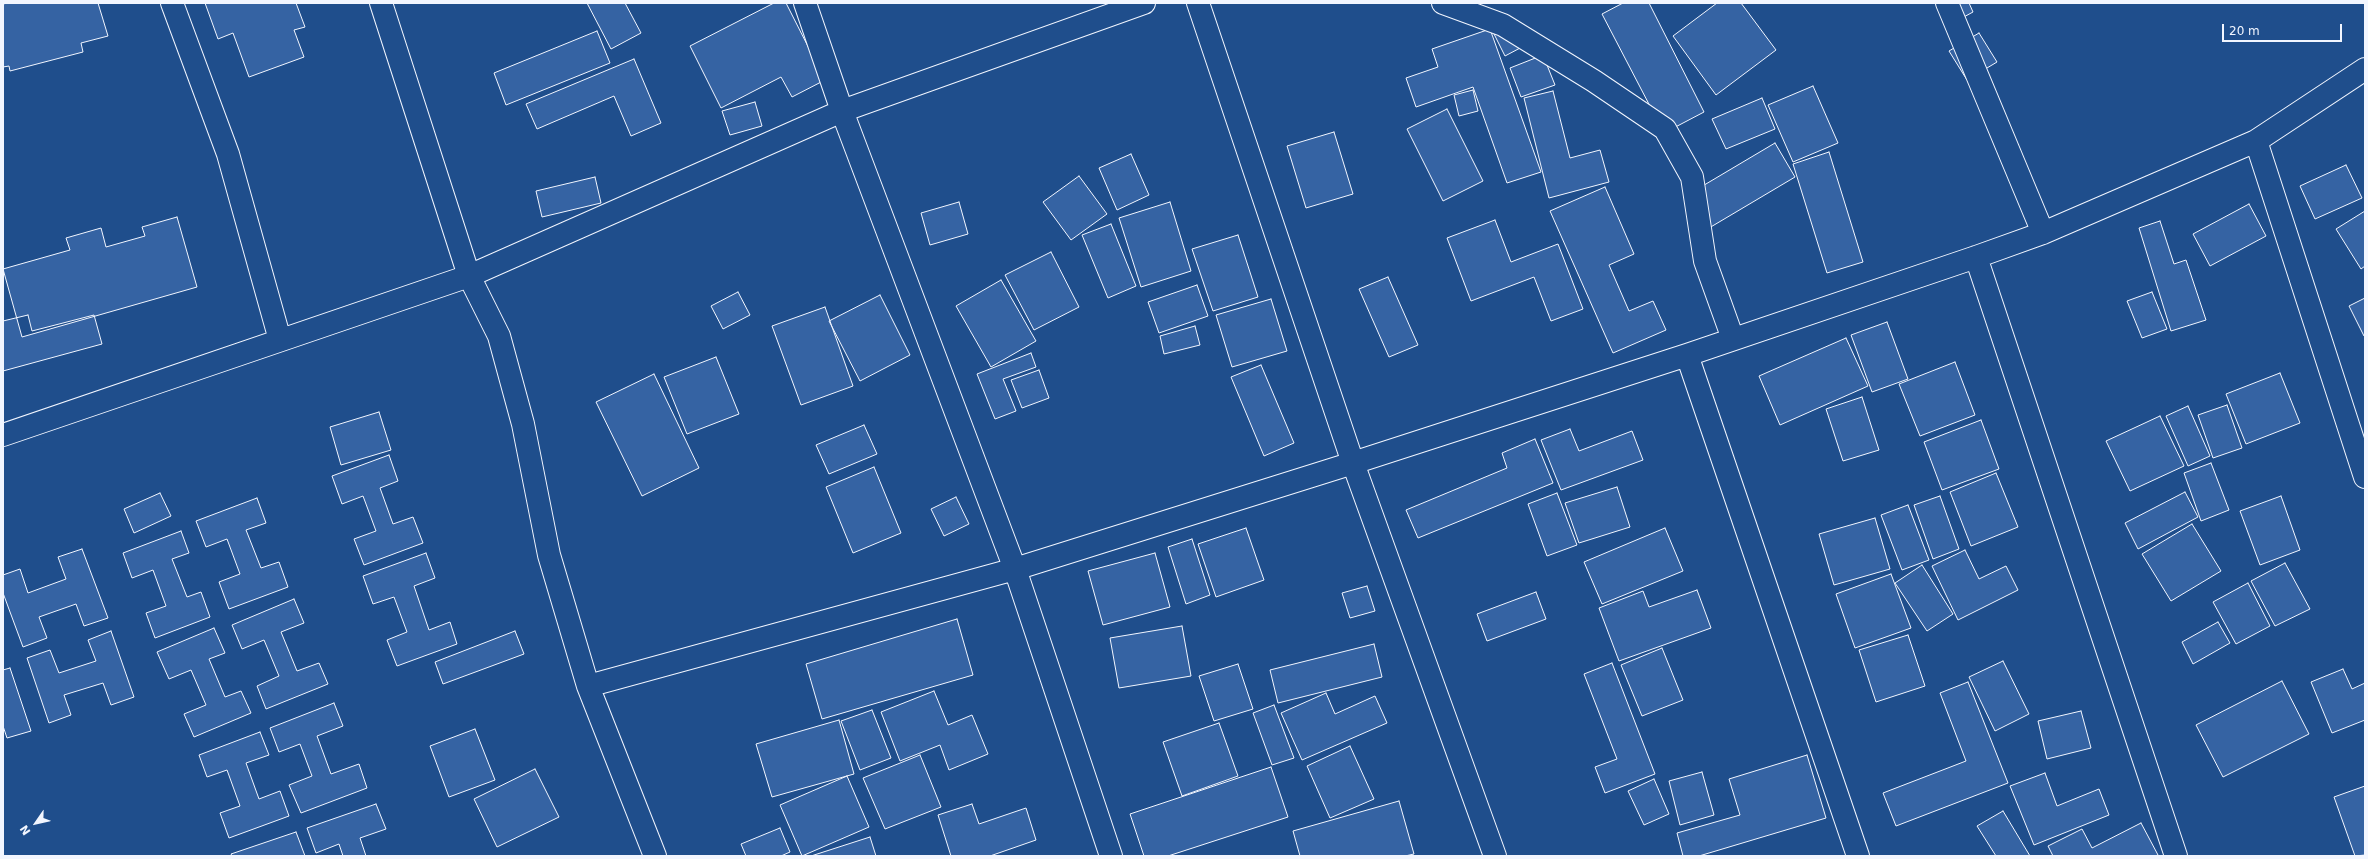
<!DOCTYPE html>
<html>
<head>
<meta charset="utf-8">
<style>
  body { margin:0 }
  #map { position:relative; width:2368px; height:859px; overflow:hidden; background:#1f4e8c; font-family:"DejaVu Sans",sans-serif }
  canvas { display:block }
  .frame { position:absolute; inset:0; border:4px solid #f2f6ff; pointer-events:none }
  .north { position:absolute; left:16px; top:803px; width:40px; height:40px; -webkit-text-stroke:3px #1f4e8c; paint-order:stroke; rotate:236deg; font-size:11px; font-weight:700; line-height:16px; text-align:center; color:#f2f6ff }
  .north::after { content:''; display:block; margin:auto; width:14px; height:18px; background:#f2f6ff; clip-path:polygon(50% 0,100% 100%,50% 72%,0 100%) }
  .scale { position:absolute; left:2222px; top:24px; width:120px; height:18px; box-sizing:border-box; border:2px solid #f2f6ff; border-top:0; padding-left:5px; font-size:12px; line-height:14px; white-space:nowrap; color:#f2f6ff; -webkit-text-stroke:3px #1f4e8c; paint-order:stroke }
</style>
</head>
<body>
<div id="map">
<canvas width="2368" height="859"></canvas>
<div class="frame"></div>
<div class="north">N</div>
<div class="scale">20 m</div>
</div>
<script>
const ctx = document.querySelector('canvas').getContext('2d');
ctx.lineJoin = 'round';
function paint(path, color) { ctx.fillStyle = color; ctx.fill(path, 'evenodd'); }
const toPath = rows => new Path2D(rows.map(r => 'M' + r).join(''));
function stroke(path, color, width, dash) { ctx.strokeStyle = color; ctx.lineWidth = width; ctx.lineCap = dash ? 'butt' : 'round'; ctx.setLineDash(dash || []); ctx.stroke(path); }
const building = toPath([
  [8,3,98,3,108,36,81,43,83,52,10,71,9,66,3,67,3,4,8,3],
  [205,3,296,3,305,27,294,30,304,57,249,77,233,33,218,39,205,3],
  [587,3,625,3,641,33,611,49,587,3],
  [774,3,786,3,825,80,792,97,781,77,721,108,690,46,774,3],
  [1623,3,1649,3,1704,112,1664,133,1602,14,1623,3],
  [1717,3,1741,3,1776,50,1716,95,1673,36,1717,3],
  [1937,3,1969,3,1973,12,1949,25,1937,3],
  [1490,29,1541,172,1507,183,1473,87,1416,107,1406,78,1438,67,1432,49,1490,29],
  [1492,30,1522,47,1505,56,1492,30],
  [597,31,610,63,506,105,494,73,597,31],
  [1979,33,1997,62,1967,80,1949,51,1979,33],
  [1543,55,1555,85,1521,97,1510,68,1543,55],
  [634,59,661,123,631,136,614,96,537,129,526,104,634,59],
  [1813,86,1838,143,1793,162,1768,105,1813,86],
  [1473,90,1478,111,1459,116,1454,95,1473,90],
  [1553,91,1570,158,1600,150,1609,182,1549,198,1524,98,1553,91],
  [1762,98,1775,129,1726,149,1712,119,1762,98],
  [755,102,762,126,730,135,722,111,755,102],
  [1447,109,1483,181,1443,201,1407,129,1447,109],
  [1334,132,1353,194,1306,208,1287,146,1334,132],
  [1775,143,1795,177,1704,231,1684,197,1775,143],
  [1829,152,1863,262,1827,273,1793,164,1829,152],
  [1131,154,1149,195,1117,210,1099,168,1131,154],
  [2346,165,2362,198,2315,219,2300,186,2346,165],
  [1079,176,1107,214,1071,240,1043,202,1079,176],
  [595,177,601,203,542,217,536,191,595,177],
  [1605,187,1634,254,1609,265,1629,311,1653,301,1666,330,1613,353,1550,211,1605,187],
  [959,202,968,234,930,245,921,213,959,202],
  [1170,202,1191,271,1141,287,1119,218,1170,202],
  [2249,204,2266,236,2210,266,2193,234,2249,204],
  [2365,211,2365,266,2361,269,2336,229,2365,211],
  [177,217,197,287,22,337,3,269,70,250,66,238,101,228,106,247,145,236,142,227,177,217],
  [1495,220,1511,262,1558,244,1583,309,1551,321,1534,277,1471,301,1447,238,1495,220],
  [2160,221,2174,264,2186,260,2206,320,2171,331,2139,228,2160,221],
  [1111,224,1136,286,1108,298,1082,235,1111,224],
  [1238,235,1258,297,1213,311,1192,249,1238,235],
  [1051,252,1079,307,1034,330,1005,275,1051,252],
  [1388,277,1418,345,1389,357,1359,289,1388,277],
  [1001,280,1036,341,991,367,956,306,1001,280],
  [1197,285,1208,316,1159,333,1148,302,1197,285],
  [738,292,750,315,723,329,711,306,738,292],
  [2152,292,2167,329,2142,338,2127,301,2152,292],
  [880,295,910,355,860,381,829,321,880,295],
  [2365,298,2365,336,2364,336,2349,306,2365,298],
  [1271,299,1287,351,1232,367,1216,315,1271,299],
  [825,307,853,386,801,405,772,326,825,307],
  [28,315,32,331,94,315,102,344,3,371,3,321,28,315],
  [1887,322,1908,379,1872,392,1851,335,1887,322],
  [1195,326,1200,345,1164,354,1160,336,1195,326],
  [1846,338,1868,386,1780,425,1759,376,1846,338],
  [1031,353,1036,367,1003,379,1016,411,995,419,977,374,1031,353],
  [716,357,739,414,687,434,664,377,716,357],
  [1955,362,1975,415,1920,436,1899,384,1955,362],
  [1261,365,1294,443,1264,456,1231,377,1261,365],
  [1039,370,1049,398,1022,408,1011,380,1039,370],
  [2280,373,2300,423,2246,444,2226,394,2280,373],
  [654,374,699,468,642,496,596,402,654,374],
  [1862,397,1879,450,1843,461,1826,409,1862,397],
  [2227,405,2242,448,2213,458,2198,415,2227,405],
  [2188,406,2210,456,2188,466,2166,416,2188,406],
  [379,412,391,450,341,465,330,427,379,412],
  [2160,416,2184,466,2130,491,2106,441,2160,416],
  [1981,420,1999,469,1942,490,1924,442,1981,420],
  [864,425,877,454,829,474,816,445,864,425],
  [1570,429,1579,451,1632,431,1643,460,1561,490,1541,440,1570,429],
  [1535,439,1553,483,1418,538,1406,510,1507,468,1502,453,1535,439],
  [389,455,398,481,380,488,393,524,413,517,423,543,364,565,354,539,376,531,363,496,342,504,332,476,389,455],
  [2211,463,2229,510,2201,521,2184,473,2211,463],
  [874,467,901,533,853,553,826,487,874,467],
  [1996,473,2018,527,1971,546,1950,492,1996,473],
  [1617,487,1630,527,1579,543,1565,503,1617,487],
  [2185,492,2198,517,2138,549,2125,523,2185,492],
  [160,493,171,516,134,533,124,509,160,493],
  [1557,493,1577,545,1547,556,1528,504,1557,493],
  [1940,496,1959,549,1933,559,1914,505,1940,496],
  [2281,496,2300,550,2260,565,2240,511,2281,496],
  [956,497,969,524,944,536,931,509,956,497],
  [257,498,266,523,246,530,261,568,279,562,288,587,229,609,219,582,240,574,227,539,206,547,196,521,257,498],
  [1908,505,1929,560,1902,570,1881,515,1908,505],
  [1875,518,1890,569,1834,585,1819,534,1875,518],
  [2192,524,2221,571,2171,601,2142,554,2192,524],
  [1246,528,1264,580,1216,597,1198,544,1246,528],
  [1665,528,1683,571,1602,604,1584,562,1665,528],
  [181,531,189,553,172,559,187,597,201,592,210,617,155,638,146,613,166,606,153,570,132,578,123,553,181,531],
  [1192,539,1210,595,1186,604,1168,547,1192,539],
  [82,549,108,618,84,626,76,604,39,617,47,638,23,647,3,593,3,575,20,569,28,593,66,579,58,557,82,549],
  [1965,550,1979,579,2006,566,2018,590,1958,620,1932,566,1965,550],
  [426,553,435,578,414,586,429,630,450,622,457,644,397,666,387,640,407,632,394,597,373,604,363,576,426,553],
  [1155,553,1170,607,1103,625,1088,571,1155,553],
  [2285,563,2310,609,2275,626,2251,581,2285,563],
  [1922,565,1953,614,1927,631,1895,583,1922,565],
  [1891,574,1911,628,1855,648,1836,594,1891,574],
  [2248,583,2270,626,2236,644,2213,602,2248,583],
  [1367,586,1375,611,1350,618,1342,593,1367,586],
  [1697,590,1711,628,1619,661,1599,608,1643,591,1649,607,1697,590],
  [1536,592,1546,619,1487,641,1477,614,1536,592],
  [294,599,304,623,281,632,297,671,319,663,328,684,266,709,257,686,279,676,264,640,242,649,232,625,294,599],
  [957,619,973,675,822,719,806,664,957,619],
  [2218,622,2230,643,2193,664,2182,642,2218,622],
  [1182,626,1191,676,1119,688,1110,638,1182,626],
  [214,628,225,653,209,659,225,697,241,691,251,713,194,737,184,714,206,705,191,670,169,679,157,652,214,628],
  [111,631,134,697,111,705,103,683,64,695,71,715,49,723,27,658,50,650,59,673,96,661,88,640,111,631],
  [515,631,524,654,443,684,435,662,515,631],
  [1908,635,1925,686,1876,702,1859,650,1908,635],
  [1374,644,1382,677,1278,703,1270,670,1374,644],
  [1662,648,1683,700,1642,716,1621,665,1662,648],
  [2003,661,2029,714,1995,731,1969,677,2003,661],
  [1612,663,1655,774,1605,793,1595,767,1617,759,1584,674,1612,663],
  [1238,664,1253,709,1214,721,1199,676,1238,664],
  [10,668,31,731,7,738,3,726,3,670,10,668],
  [2343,669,2352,689,2365,683,2365,720,2332,733,2311,682,2343,669],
  [2282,681,2309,734,2223,777,2196,725,2282,681],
  [1968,682,2008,783,1896,826,1883,793,1966,761,1940,693,1968,682],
  [934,691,948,725,972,715,988,754,949,770,940,745,900,761,881,712,934,691],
  [1326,693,1335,714,1375,696,1387,723,1302,760,1281,713,1326,693],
  [334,703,343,726,317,736,331,774,359,764,367,788,301,813,289,785,312,776,300,744,279,752,270,728,334,703],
  [1274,705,1294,758,1272,765,1253,713,1274,705],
  [872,710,891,758,860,770,841,721,872,710],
  [2081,711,2091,748,2047,759,2038,721,2081,711],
  [839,720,854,774,772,797,756,744,839,720],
  [1219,723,1238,776,1182,796,1163,742,1219,723],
  [475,729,495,780,449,797,430,746,475,729],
  [260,732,269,755,246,763,259,799,280,791,289,816,229,838,220,813,240,806,227,770,207,777,199,755,260,732],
  [1350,746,1374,799,1330,818,1307,766,1350,746],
  [920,755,941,807,885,829,863,778,920,755],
  [1807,755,1826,818,1699,856,1683,856,1677,833,1740,815,1729,779,1807,755],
  [1271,767,1288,817,1168,856,1144,856,1130,814,1271,767],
  [535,769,559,817,497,847,474,799,535,769],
  [1702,772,1714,815,1680,825,1669,781,1702,772],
  [2045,773,2057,806,2099,789,2109,815,2034,845,2010,786,2045,773],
  [847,776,869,827,802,856,780,805,847,776],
  [1654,779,1669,814,1644,825,1628,791,1654,779],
  [2365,786,2365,855,2355,856,2334,797,2365,786],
  [1399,801,1414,854,1405,856,1300,856,1293,831,1399,801],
  [376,804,386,829,360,838,366,856,343,856,339,844,316,853,307,828,376,804],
  [972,804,979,824,1026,808,1036,840,990,856,951,856,938,815,972,804],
  [2003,811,2030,856,1996,856,1977,826,2003,811],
  [2141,823,2158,855,2155,856,2053,856,2048,846,2082,829,2092,848,2141,823],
  [780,828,790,852,781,856,746,856,741,844,780,828],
  [296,832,305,856,232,856,231,854,296,832],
  [870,837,876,856,811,856,870,837]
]);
const minor = toPath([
  [172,3,228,154,280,340],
  [381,3,469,276,499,336,523,424,549,555,588,686,655,856],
  [805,3,842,111,1015,569,1111,856],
  [1198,3,1353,463,1495,856],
  [1443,3,1503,25,1594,81,1665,129,1692,177,1705,261,1733,339],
  [1947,3,2043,233],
  [2256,141,2365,477],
  [1976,257,2176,856],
  [1687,355,1858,856],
  [3,435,469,276,842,111,1144,3],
  [588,686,1015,569,1353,463,1687,355,1976,257,2043,233,2256,141,2365,69]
]);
paint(building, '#3563a3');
stroke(building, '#f2f6ff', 1);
stroke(minor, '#f2f6ff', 24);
stroke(minor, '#1f4e8c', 22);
</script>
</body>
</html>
